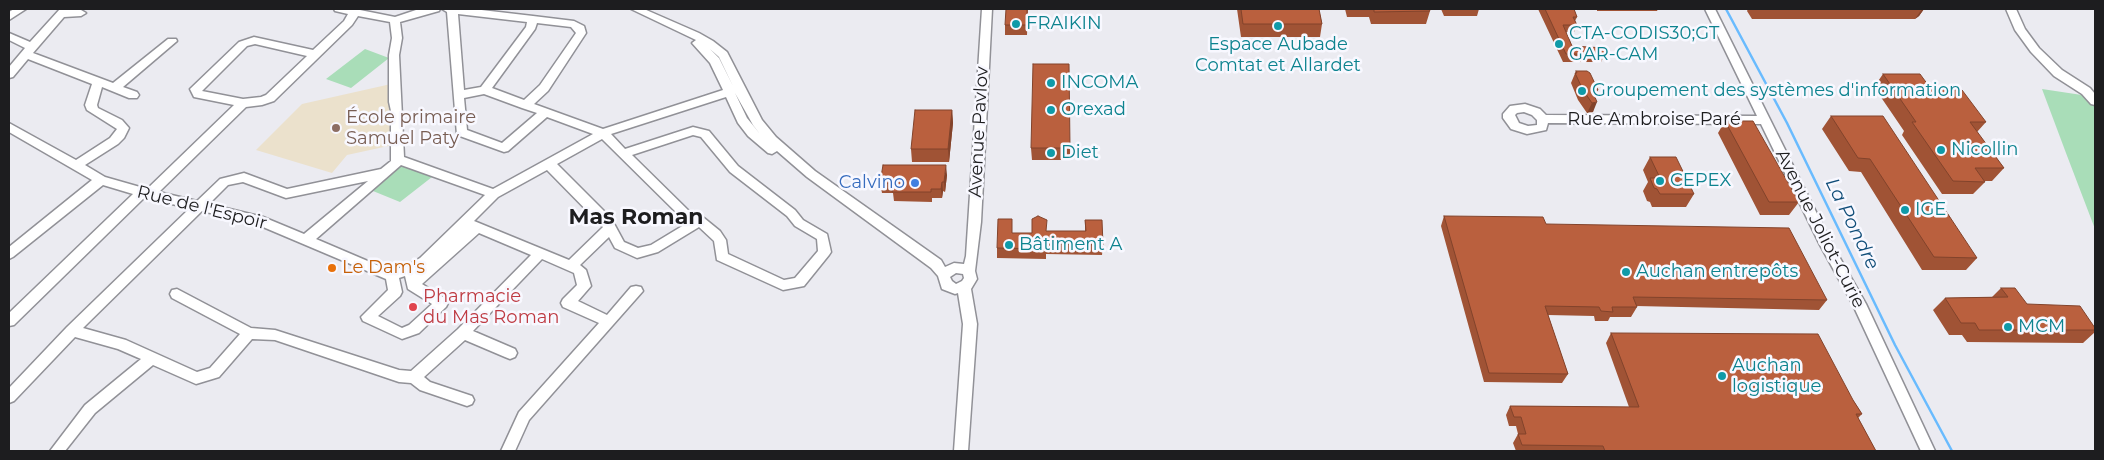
<!DOCTYPE html>
<html>
<head>
<meta charset="utf-8">
<style>
  body { margin:0 }
  #map { position:relative; width:2104px; height:460px; overflow:hidden; background:#ebebf1; font-family:Montserrat,sans-serif }
  canvas { display:block }
  .frame { position:absolute; inset:0; border:10px solid #1d1d1f; pointer-events:none }
</style>
</head>
<body>
<div id="map">
<canvas width="2104" height="460"></canvas>
<div class="frame"></div>
</div>
<script>
const ctx = document.querySelector('canvas').getContext('2d');
ctx.lineJoin = 'round';
function paint(path, color) { ctx.fillStyle = color; ctx.fill(path, 'evenodd'); }
const toPath = rows => new Path2D(rows.map(r => 'M' + r).join(''));
function stroke(path, color, width, dash) { ctx.strokeStyle = color; ctx.lineWidth = width; ctx.lineCap = dash ? 'butt' : 'round'; ctx.setLineDash(dash || []); ctx.stroke(path); }
function drawText(font, color, halo, rows, align = 'center') {
  ctx.font = font + ' Montserrat,sans-serif'; ctx.lineWidth = 5; ctx.setLineDash([]); ctx.textBaseline = 'middle'; ctx.strokeStyle = halo; ctx.fillStyle = color; for (const [text, x, y, turn = 0] of rows) {
    ctx.save(); ctx.translate(x, y); ctx.rotate((+turn || 0) * Math.PI / 180); ctx.textAlign = isNaN(turn) ? turn : align; if (halo) ctx.strokeText(text, 0, 0); ctx.fillText(text, 0, 0); ctx.restore();
  }
}
const education = toPath([
  [391,84,393,145,347,155,332,173,256,150,302,104]
]);
const green = toPath([
  [365,49,389,58,351,88,326,79],
  [2042,89,2095,97,2095,229,2066,153],
  [402,165,432,177,400,202,373,191]
]);
const stream = toPath([
  [1726,9,1787,123,1895,345,1952,451]
]);
const minor = toPath([
  [14,9,26,9,9,20,9,12,14,9],
  [60,9,81,10,86,13,81,16,64,17,33,53,113,83,168,39,176,39,177,41,123,87,137,92,139,95,137,98,129,98,102,87,97,105,98,108,122,120,129,128,124,138,118,144,85,165,105,177,147,189,234,105,194,97,190,89,239,42,254,37,313,50,344,21,348,14,335,11,334,9,355,9,395,17,419,9,440,9,439,11,400,22,402,38,399,55,404,157,493,189,593,134,547,117,508,151,504,152,457,135,447,12,442,9,473,9,533,16,574,21,584,26,586,33,548,91,534,104,603,129,723,90,710,63,692,43,696,40,631,9,644,9,699,33,713,41,727,52,762,120,776,137,815,171,941,260,945,267,954,263,964,264,966,256,982,9,992,9,981,222,975,271,977,279,971,289,977,324,968,451,954,451,963,324,958,293,955,294,942,289,938,276,931,268,807,177,777,151,772,154,768,153,748,136,738,123,726,97,611,134,625,149,693,127,709,131,738,166,795,210,803,220,827,234,831,252,829,255,804,286,783,290,717,260,714,241,699,227,658,252,637,258,615,248,609,237,580,265,586,270,591,286,578,301,607,315,631,287,636,286,641,287,643,291,529,420,515,451,501,451,519,412,599,323,563,307,561,303,563,299,577,285,574,273,542,259,473,331,515,349,517,353,515,357,510,359,505,357,465,340,424,377,430,382,472,396,474,400,472,404,467,406,420,390,411,383,399,382,275,340,252,339,219,377,196,384,153,365,95,413,65,451,50,451,85,405,141,359,118,349,75,337,14,401,9,403,9,388,67,327,190,208,144,198,14,325,9,326,9,313,133,194,103,185,13,257,9,259,9,247,92,180,9,132,9,123,76,160,110,138,117,129,87,110,85,105,92,84,28,59,13,77,9,78,9,67,25,48,9,40,9,33,30,42,60,9],
  [458,14,527,22,526,27,481,87,464,90,458,14],
  [358,16,390,22,392,38,389,55,389,102,391,111,391,161,381,169,287,189,244,173,220,179,197,201,159,192,246,107,262,105,274,101,352,25,358,16],
  [537,23,571,27,576,33,540,85,524,100,492,88,535,29,537,23],
  [255,44,307,56,266,95,261,97,243,99,202,91,247,46,255,44],
  [710,49,719,57,733,86,719,58,710,49],
  [735,93,753,125,760,134,747,118,735,93],
  [484,94,522,108,537,113,502,143,467,130,464,98,484,94],
  [693,135,701,137,730,172,787,216,795,226,817,239,818,251,795,278,784,280,728,254,726,240,720,231,704,218,692,214,632,155,693,135],
  [602,139,684,220,689,222,651,245,638,248,624,242,611,218,557,164,602,139],
  [401,165,485,195,420,258,407,266,392,270,384,268,316,239,401,165],
  [547,170,603,227,569,260,474,221,498,197,547,170],
  [368,181,304,234,263,217,209,204,228,185,243,182,286,198,368,181],
  [202,211,256,224,386,279,388,290,361,317,363,321,402,339,419,333,446,307,448,303,446,299,422,284,479,233,531,255,458,329,411,371,399,370,275,330,251,328,177,289,172,290,170,294,172,298,240,334,210,368,197,372,126,340,83,328,202,211],
  [956,273,963,274,964,278,962,281,956,284,952,281,950,277,956,273],
  [405,276,408,289,432,304,409,325,402,328,378,316,400,296,402,292,399,278,405,276],
  [1705,9,1715,9,1832,244,1866,304,1935,451,1921,451,1853,305,1820,245,1761,124,1548,123,1546,130,1527,134,1511,129,1503,118,1503,114,1510,106,1525,104,1540,109,1546,115,1757,116,1705,9],
  [1524,112,1532,115,1537,120,1537,125,1528,126,1519,123,1515,115,1517,113,1524,112],
  [2006,9,2016,9,2025,29,2039,48,2062,70,2090,88,2095,94,2095,105,2091,104,2082,94,2054,76,2031,52,2015,30,2006,9]
]);
const wall = toPath([
  [1028,9,1027,35,1005,35,1005,25],
  [1237,9,1319,9,1322,24,1320,37,1241,37],
  [1345,9,1429,9,1430,11,1426,24,1371,24,1369,17,1347,17],
  [1441,9,1479,9,1477,16,1444,16],
  [1538,9,1574,9,1577,17,1575,21,1577,25,1574,32,1566,32,1572,46,1605,54,1601,62,1563,62],
  [1597,9,1658,9,1657,11,1597,11],
  [1748,9,1924,9,1919,16,1915,19,1752,19,1747,11],
  [1576,71,1598,90,1595,96,1593,112,1587,113,1578,100,1571,83],
  [1883,74,1931,89,1986,122,1977,132,2004,168,1992,181,1984,181,1985,182,1973,194,1942,194,1902,135,1904,131,1874,87],
  [952,110,953,123,949,162,912,162,911,149],
  [1831,116,1977,258,1966,270,1922,270,1861,172,1849,171,1822,129],
  [1725,121,1799,202,1789,215,1760,215,1718,133],
  [1031,148,1070,148,1070,160,1032,160],
  [1650,157,1694,194,1686,207,1652,207,1650,202,1647,201,1643,191,1648,182,1643,170],
  [947,175,945,192,943,191,942,198,932,198,932,202,894,201,893,193,882,193,880,183],
  [1444,216,1546,224,1827,300,1819,310,1636,306,1637,307,1631,317,1610,317,1608,321,1595,321,1594,316,1548,315,1568,374,1562,383,1484,382,1441,226],
  [1085,220,1103,245,1102,255,1046,254,1046,259,997,258,997,248,1013,233,1032,233,1047,231,1085,231],
  [2001,288,2027,304,2095,328,2095,332,2083,343,1967,342,1962,335,1949,335,1933,310,1945,298,1992,297],
  [1611,333,1853,400,1862,414,1858,418,1876,451,1516,451,1513,443,1518,434,1516,426,1509,426,1506,415,1510,406,1629,407,1606,343]
]);
const shadedWall = toPath([
  [1922,9,1924,9,1919,16,1915,19],
  [1597,102,1593,112,1587,113,1592,103],
  [952,110,953,123,949,162,948,149],
  [946,165,947,175,945,192,944,182],
  [942,182,943,191,942,198,941,189]
]);
const building = toPath([
  [1006,9,1027,9,1027,25,1005,25,1006,9],
  [1241,9,1319,9,1322,24,1243,24,1241,9],
  [1374,9,1429,9,1430,11,1374,12,1374,9],
  [1545,9,1574,9,1577,17,1573,17,1577,25,1563,25,1572,46,1605,48,1605,54,1566,54,1545,9],
  [1033,64,1069,64,1070,148,1031,148,1033,64],
  [1576,71,1587,71,1590,73,1598,90,1592,90,1597,102,1592,103,1583,90,1575,73,1577,73,1576,71],
  [1883,74,1920,74,1931,89,1962,90,1986,122,1970,122,2004,168,1975,168,1985,182,1953,181,1912,122,1916,122,1883,74],
  [915,110,952,110,948,149,911,149,915,110],
  [1831,116,1883,116,1977,258,1934,257,1870,159,1858,158,1831,116],
  [1725,121,1753,121,1799,202,1769,202,1725,121],
  [1650,157,1676,157,1694,194,1660,194,1657,189,1654,188,1650,178,1660,178,1650,157],
  [883,165,946,165,944,182,942,182,941,189,931,189,931,192,892,192,894,184,880,183,883,165],
  [1038,216,1047,220,1046,231,1086,231,1085,220,1102,220,1103,245,1046,244,1046,249,997,248,998,219,1012,219,1012,233,1032,233,1032,219,1038,216],
  [1444,216,1543,217,1546,224,1789,228,1827,300,1633,297,1637,307,1612,307,1613,312,1601,311,1599,307,1545,306,1568,374,1489,373,1444,216],
  [2001,288,2015,288,2027,304,2080,306,2095,328,2095,330,1979,330,1975,323,1961,323,1945,298,2008,297,2001,288],
  [1611,333,1818,334,1853,400,1862,414,1856,414,1876,451,1605,451,1603,446,1522,445,1518,434,1526,434,1521,417,1514,417,1510,406,1639,407,1611,333]
]);
const markers = [
  [1016,24,5,"#0f9aa8"],
  [1278,26,5,"#0f9aa8"],
  [1559,44,5,"#0f9aa8"],
  [1051,83,5,"#0f9aa8"],
  [1582,91,5,"#0f9aa8"],
  [1051,110,5,"#0f9aa8"],
  [336,128,5,"#8d6e63"],
  [1941,150,5,"#0f9aa8"],
  [1051,153,5,"#0f9aa8"],
  [1660,181,5,"#0f9aa8"],
  [915,183,5,"#3f7fe0"],
  [1905,210,5,"#0f9aa8"],
  [1009,245,5,"#0f9aa8"],
  [332,268,5,"#e8710a"],
  [1626,272,5,"#0f9aa8"],
  [413,307,5,"#e0444e"],
  [2008,327,5,"#0f9aa8"],
  [1722,376,5,"#0f9aa8"]
];
const cultureNames = [
  ["FRAIKIN",1026,24],
  ["CTA-CODIS30;GT",1569,34],
  ["GAR-CAM",1569,55],
  ["Espace Aubade",1278,45,"center"],
  ["Comtat et Allardet",1278,66,"center"],
  ["INCOMA",1061,83],
  ["Groupement des systèmes d'information",1592,91],
  ["Orexad",1061,110],
  ["Nicollin",1951,150],
  ["Diet",1061,153],
  ["CEPEX",1670,181],
  ["IGE",1915,210],
  ["Bâtiment A",1019,245],
  ["Auchan entrepôts",1636,272],
  ["MCM",2018,327],
  ["Auchan",1732,366],
  ["logistique",1732,387]
];
const educationNames = [
  ["École primaire",346,118],
  ["Samuel Paty",346,139]
];
const streetNames = [
  ["Rue Ambroise Paré",1654,120],
  ["Avenue Pavlov",979,132,-87],
  ["Rue de l'Espoir",202,208,14],
  ["Avenue Joliot-Curie",1820,229,63]
];
const shopNames = [
  ["Calvino",905,183]
];
const foodNames = [
  ["Le Dam's",342,268]
];
const healthNames = [
  ["Pharmacie",423,297],
  ["du Mas Roman",423,318]
];
const waterNames = [
  ["La Pondre",1852,224,64]
];
const districtNames = [
  ["Mas Roman",636,218]
];
paint(education, '#ebe1cc');
paint(green, '#a9ddb8');
stroke(stream, '#69bbfe', 2.5);
stroke(minor, '#919197', 3);
paint(minor, '#fff');
paint(wall, '#a05335');
paint(shadedWall, '#82432b');
paint(building, '#ba603e');
stroke(building, '#82432b', 1);
for (const [x, y, r, color] of markers) { const dot = new Path2D(); dot.arc(x, y, r, 0, 2 * Math.PI); ctx.fillStyle = color; ctx.fill(dot); stroke(dot, '#f8f8ff', 2); }
drawText('18px', '#0d838f', '#f8f8ff', cultureNames, 'left');
drawText('18px', '#785e54', '#f8f8ff', educationNames, 'left');
drawText('18px', '#1d1d1f', '#f8f8ff', streetNames);
drawText('18px', '#366cbe', '#f8f8ff', shopNames, 'right');
drawText('18px', '#c56008', '#f8f8ff', foodNames, 'left');
drawText('18px', '#be3a42', '#f8f8ff', healthNames, 'left');
drawText('italic 19px', '#104d78', '#f8f8ff', waterNames);
drawText('bold 22px', '#1d1d1f', '#f8f8ff', districtNames);
</script>
</body>
</html>
